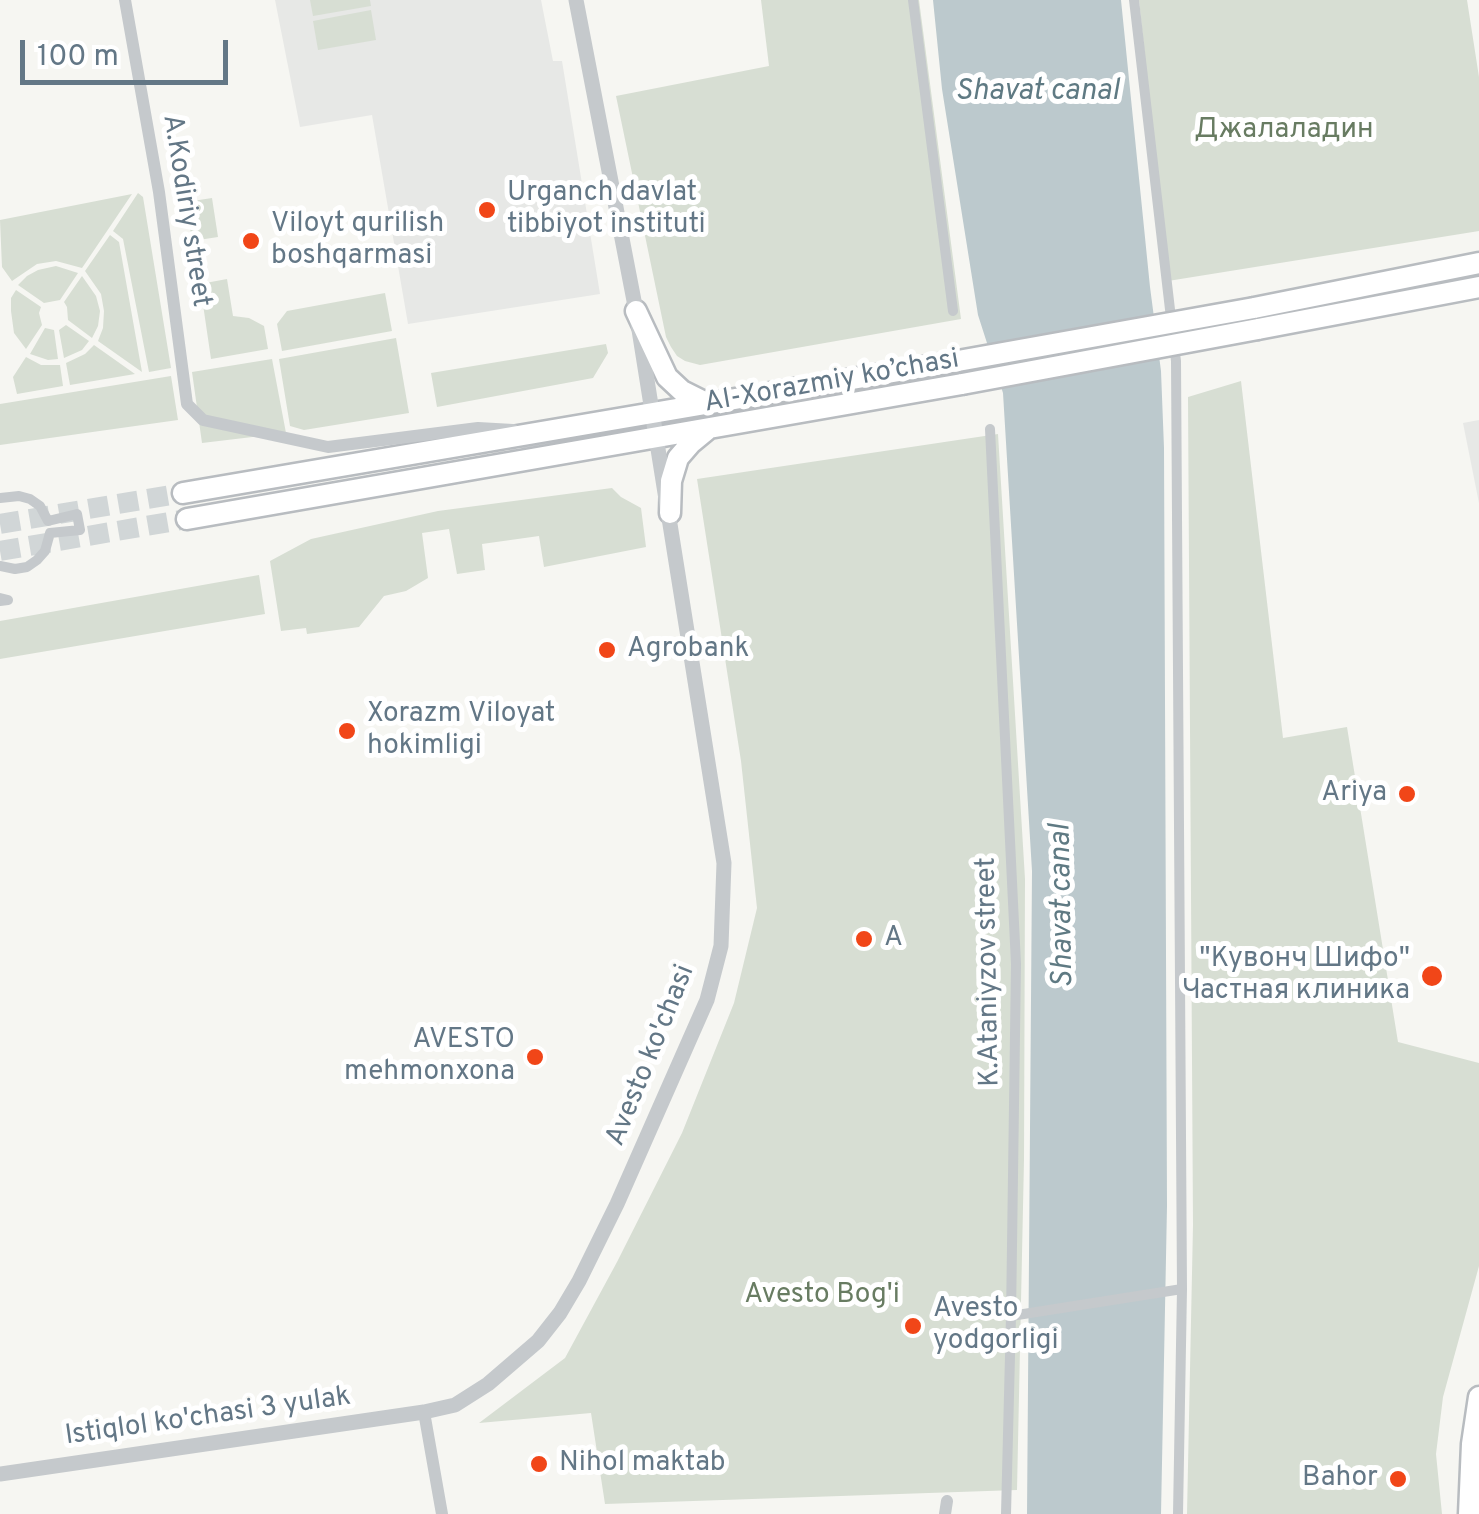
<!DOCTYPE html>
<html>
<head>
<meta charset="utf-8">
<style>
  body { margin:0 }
  #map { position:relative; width:1479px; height:1514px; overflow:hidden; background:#f6f6f2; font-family:Overpass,sans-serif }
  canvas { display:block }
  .scale { position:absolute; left:20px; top:40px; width:208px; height:45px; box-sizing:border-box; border:5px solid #637786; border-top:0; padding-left:12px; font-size:30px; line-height:35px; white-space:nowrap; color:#637786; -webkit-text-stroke:8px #fff; paint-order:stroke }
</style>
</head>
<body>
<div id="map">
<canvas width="1479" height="1514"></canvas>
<div class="scale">100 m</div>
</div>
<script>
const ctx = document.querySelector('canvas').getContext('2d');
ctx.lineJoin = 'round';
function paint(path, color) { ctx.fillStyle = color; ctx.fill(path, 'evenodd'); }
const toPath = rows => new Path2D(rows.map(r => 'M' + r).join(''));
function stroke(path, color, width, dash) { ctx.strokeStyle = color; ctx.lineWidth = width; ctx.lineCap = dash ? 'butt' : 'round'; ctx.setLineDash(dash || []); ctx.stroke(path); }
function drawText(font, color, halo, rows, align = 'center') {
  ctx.font = font + ' Overpass,sans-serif'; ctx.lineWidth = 10; ctx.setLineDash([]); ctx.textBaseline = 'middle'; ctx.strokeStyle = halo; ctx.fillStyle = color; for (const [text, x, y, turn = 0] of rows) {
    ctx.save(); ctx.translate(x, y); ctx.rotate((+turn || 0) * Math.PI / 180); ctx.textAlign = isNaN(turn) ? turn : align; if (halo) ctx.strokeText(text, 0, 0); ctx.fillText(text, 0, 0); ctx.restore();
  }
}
const built = toPath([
  [275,0,541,0,553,61,562,61,600,294,408,324,372,115,300,127],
  [1479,420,1479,503,1463,423]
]);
const green = toPath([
  [310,0,370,0,371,6,313,16],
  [761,0,919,0,961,319,700,365,685,361,677,356,671,347,666,337,616,96,769,66],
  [1139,0,1467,0,1479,77,1479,231,1168,281],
  [371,10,376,40,318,50,313,21],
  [138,193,143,197,171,368,149,372,123,239,113,231],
  [132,194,82,268,56,261,37,264,12,281,2,267,0,220],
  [212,198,218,237,192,241,186,202],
  [110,235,119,242,142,372,98,341,103,328,104,311,101,294,85,271],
  [56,266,78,273,60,300,44,303,18,285,27,276,38,270],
  [82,276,96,296,100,311,98,326,92,338,68,320,67,307,64,302],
  [227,279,233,316,249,318,264,326,268,349,211,359,200,284],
  [16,290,41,307,39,313,42,325,26,349,14,333,11,311,11,298],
  [385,293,392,331,282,351,277,324,287,311],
  [66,325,89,341,82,350,64,358,59,330],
  [45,328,54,330,58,359,48,360,30,354],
  [396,338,409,413,304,430,290,426,279,359],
  [606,344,608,353,593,378,437,407,431,373],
  [94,345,135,374,70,385,66,363,85,354],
  [26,357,41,365,60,365,63,386,17,394,13,377],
  [272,359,286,433,202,443,192,372],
  [171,376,178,420,0,445,0,404],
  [1241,381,1283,738,1347,727,1398,1042,1479,1063,1479,1266,1443,1397,1436,1454,1442,1514,1187,1514,1193,1225,1188,397],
  [998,434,1025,879,1024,1160,1017,1490,605,1504,591,1413,479,1423,565,1358,617,1262,682,1133,734,1003,757,908,741,761,697,479],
  [612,488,621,497,641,508,646,547,544,567,539,536,482,544,485,570,457,574,449,529,422,533,428,578,406,591,384,596,359,627,307,634,306,628,281,631,270,561,311,539,438,511],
  [259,575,265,614,0,659,0,621]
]);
const water = toPath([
  [933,0,1121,0,1150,287,1161,371,1164,448,1167,1206,1161,1514,1027,1514,1032,871,1003,393,978,315,942,89]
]);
const primaryTunnel = toPath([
  [0,524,183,493],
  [0,551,187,519]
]);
const pedestrian = toPath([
  [913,0,953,311],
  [1134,0,1176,361,1182,1289,1178,1514],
  [990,429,1016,964,1011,1316,1006,1514],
  [0,498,19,496,30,499,40,506,48,521,77,514,80,530,50,533,45,551,37,560,27,567,15,569,0,566],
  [0,598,8,600,0,601],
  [1011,1316,1182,1289]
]);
const minor = toPath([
  [125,0,159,192,187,404,203,420,328,447,478,428,513,430],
  [424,1412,442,1514],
  [945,1514,947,1501]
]);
const tertiary = toPath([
  [0,1474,424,1412,455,1405,488,1384,538,1341,560,1313,579,1281,617,1204,707,1000,721,946,724,863,636,311,576,0]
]);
const primary = toPath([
  [1254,308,1479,263],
  [636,311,667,377,682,391,708,404],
  [1258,329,1479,287],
  [183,493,958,361],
  [670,513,671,481,678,458,691,443,708,429],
  [187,519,962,384],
  [1469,1514,1472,1444,1479,1397]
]);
const primaryBridge = toPath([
  [958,361,1254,308],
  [962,384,1258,329]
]);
const markers = [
  [487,210,10,"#f14618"],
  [251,241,10,"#f14618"],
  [607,650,10,"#f14618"],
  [347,731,10,"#f14618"],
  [1407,794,10,"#f14618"],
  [864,939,10,"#f14618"],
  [1432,976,12,"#f14618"],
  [535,1057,10,"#f14618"],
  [913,1326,10,"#f14618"],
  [539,1464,10,"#f14618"],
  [1398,1479,10,"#f14618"]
];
const parkNames = [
  ["Джалаладин",1284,131],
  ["Avesto Bog'i",822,1296]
];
const poiNames = [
  ["Urganch davlat",507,194],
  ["tibbiyot instituti",507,226],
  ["Viloyt qurilish",271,225],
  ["boshqarmasi",271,257],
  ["Agrobank",627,650],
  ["Xorazm Viloyat",367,715],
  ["hokimligi",367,747],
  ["Ariya",1387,794,"right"],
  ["A",884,939],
  ["\"Кувонч Шифо\"",1410,960,"right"],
  ["Частная клиника",1410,992,"right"],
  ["AVESTO",515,1041,"right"],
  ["mehmonxona",515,1073,"right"],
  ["Avesto",933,1310],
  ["yodgorligi",933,1342],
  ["Nihol maktab",559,1464],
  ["Bahor",1378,1479,"right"]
];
const streetNames = [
  ["A.Kodiriy street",185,211,81],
  ["Al-Xorazmiy ko’chasi",832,383,-10],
  ["K.Ataniyzov street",990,972,-91],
  ["Avesto ko'chasi",652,1056,-68],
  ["Istiqlol ko'chasi 3 yulak",208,1418,-8]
];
const waterNames = [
  ["Shavat canal",1037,93],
  ["Shavat canal",1064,906,-91]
];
paint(built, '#e7e8e6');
paint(green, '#d7ded3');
paint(water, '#bcc9cd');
stroke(primaryTunnel, '#d1d6d7', 20, [20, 10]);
stroke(primary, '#b8bcc0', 25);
stroke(pedestrian, '#c5c9cc', 10);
stroke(minor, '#c5c9cc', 12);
stroke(tertiary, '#c5c9cc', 15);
stroke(primary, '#fff', 20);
stroke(primaryBridge, '#b8bcc0', 25, []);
stroke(primaryBridge, '#fff', 20);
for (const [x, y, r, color] of markers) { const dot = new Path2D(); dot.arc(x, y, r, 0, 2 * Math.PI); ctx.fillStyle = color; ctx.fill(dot); stroke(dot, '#fff', 4); }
drawText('28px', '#687c62', '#fff', parkNames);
drawText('28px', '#637786', '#fff', poiNames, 'left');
drawText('28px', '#637786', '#fff', streetNames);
drawText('italic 30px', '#5f7a83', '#fff', waterNames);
</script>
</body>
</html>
